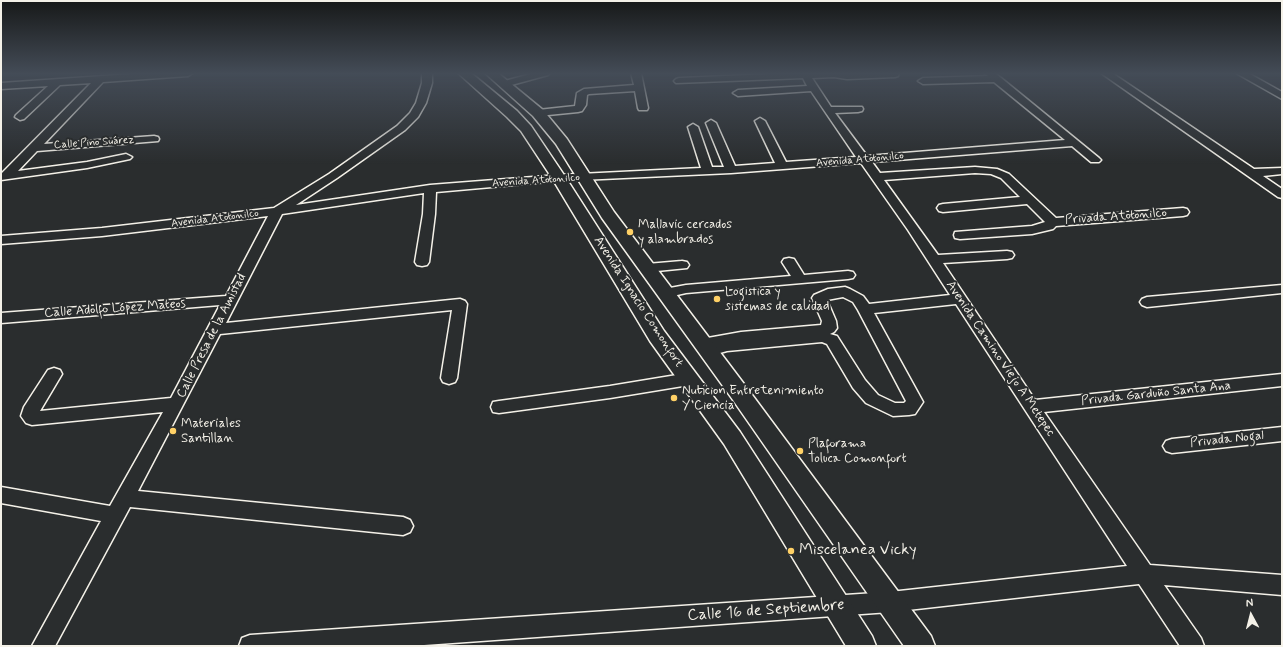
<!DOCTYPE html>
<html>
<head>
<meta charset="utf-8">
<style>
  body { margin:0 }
  #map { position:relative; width:1283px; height:647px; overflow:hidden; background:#2a2d2e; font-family:Mynerve,sans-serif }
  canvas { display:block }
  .frame { position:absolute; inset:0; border:2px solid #f4f1e8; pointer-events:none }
  .north { position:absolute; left:1231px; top:595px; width:40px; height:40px; -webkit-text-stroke:3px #2a2d2e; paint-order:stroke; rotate:353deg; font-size:11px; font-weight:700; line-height:16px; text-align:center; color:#f4f1e8 }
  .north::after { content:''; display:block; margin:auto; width:14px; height:18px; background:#f4f1e8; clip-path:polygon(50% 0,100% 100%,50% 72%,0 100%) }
</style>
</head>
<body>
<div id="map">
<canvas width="1283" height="647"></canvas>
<div class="frame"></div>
<div class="north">N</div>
</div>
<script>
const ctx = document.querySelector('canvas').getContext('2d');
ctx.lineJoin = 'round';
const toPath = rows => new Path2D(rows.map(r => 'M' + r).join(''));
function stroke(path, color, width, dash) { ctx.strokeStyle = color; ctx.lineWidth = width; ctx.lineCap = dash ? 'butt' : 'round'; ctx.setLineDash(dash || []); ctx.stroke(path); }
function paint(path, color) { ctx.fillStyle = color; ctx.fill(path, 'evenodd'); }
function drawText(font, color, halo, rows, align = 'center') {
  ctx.font = font + ' Mynerve,sans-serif'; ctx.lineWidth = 4; ctx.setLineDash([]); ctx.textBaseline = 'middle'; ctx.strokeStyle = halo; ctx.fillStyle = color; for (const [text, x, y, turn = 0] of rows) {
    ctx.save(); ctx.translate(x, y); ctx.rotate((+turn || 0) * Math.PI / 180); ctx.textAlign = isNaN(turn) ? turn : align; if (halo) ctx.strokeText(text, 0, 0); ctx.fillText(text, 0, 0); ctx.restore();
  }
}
const minor = toPath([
  [146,73,193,73,188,76,103,82,44,144,154,136,158,137,159,139,158,141,37,151,18,171,87,162,126,154,132,157,130,159,87,168,1,180,1,174,91,83,60,85,24,119,20,120,15,117,16,115,48,86,1,89,1,83,146,73],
  [422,73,432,73,432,83,426,103,418,117,405,130,337,178,296,205,430,185,559,175,701,168,688,127,693,124,698,127,712,167,724,167,706,123,711,120,716,123,735,166,775,163,755,121,760,118,765,121,786,162,856,157,811,91,738,96,733,93,738,90,807,86,803,78,676,83,674,81,676,79,679,78,792,73,899,73,898,76,895,77,847,79,834,77,812,78,831,107,862,107,863,109,862,111,858,112,835,113,867,156,1065,140,994,82,923,84,918,81,923,78,988,76,984,73,995,73,1099,158,1101,160,1099,162,1091,162,1072,146,872,162,880,173,975,167,997,169,1009,174,1056,218,1183,208,1187,209,1189,212,1187,215,1183,216,1056,226,1053,229,1032,234,960,239,955,238,954,235,955,232,1032,226,1045,222,1027,204,943,212,939,211,937,208,939,205,943,204,1020,197,1001,178,991,174,975,173,884,180,938,255,1007,251,1012,252,1014,255,1012,258,1007,259,943,263,1035,400,1282,374,1282,386,1044,412,1150,565,1282,575,1282,595,1164,585,1201,638,1204,646,1180,646,1139,584,890,612,410,646,239,646,242,638,250,635,890,592,1127,566,956,304,874,313,923,402,915,414,909,415,893,416,866,403,853,388,827,344,822,342,727,351,709,356,703,355,701,351,702,349,697,348,694,344,697,340,702,339,741,332,821,325,822,321,812,298,814,295,828,289,845,287,850,289,863,296,869,304,950,295,908,230,861,163,731,173,559,181,436,192,435,214,429,262,427,265,422,266,417,265,415,262,423,214,424,193,282,214,226,323,460,299,465,301,467,304,457,378,455,382,449,384,443,382,441,378,452,310,220,334,138,491,403,517,410,520,413,526,410,532,403,535,130,507,55,646,32,646,101,521,1,503,1,487,110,506,163,412,32,425,26,423,21,416,24,407,48,370,54,368,60,370,62,374,40,411,171,398,220,305,1,323,1,313,226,296,268,216,102,236,1,244,1,236,102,228,274,208,329,174,397,126,410,113,416,103,422,83,422,73],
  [843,297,853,302,858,310,906,401,904,403,895,403,878,395,865,380,837,336,830,334,834,332,837,328,836,321,827,300,843,297],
  [534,73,550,73,548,75,504,87,499,84,501,82,534,73],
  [631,73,641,73,648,108,647,110,639,110,638,108,635,91,589,94,587,95,586,105,582,111,578,112,538,116,533,113,538,110,575,106,577,93,584,89,634,85,631,73],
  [1101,73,1112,73,1254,169,1282,168,1282,174,1263,176,1282,189,1282,198,1278,197,1101,73],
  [1236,73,1248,73,1282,92,1282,99,1236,73],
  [789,258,794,259,804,275,848,271,853,272,855,275,853,278,848,279,686,293,664,298,659,296,657,293,659,290,686,285,791,276,782,262,784,259,789,258],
  [682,261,687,262,689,265,687,268,647,272,642,271,640,268,642,265,647,264,682,261],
  [1282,285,1282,293,1147,307,1142,305,1140,302,1142,299,1147,297,1282,285],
  [689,373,695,375,697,379,695,383,689,385,610,398,499,413,493,412,491,407,493,402,499,401,610,386,689,373],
  [1282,427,1282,441,1172,453,1166,451,1163,446,1166,441,1172,439,1282,427]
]);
const major = toPath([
  [458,73,471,73,517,111,531,126,566,178,664,331,740,432,872,636,876,646,846,646,724,444,650,341,552,178,521,131,507,117,458,73],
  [485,73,498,73,543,110,567,139,614,212,747,388,931,636,935,646,904,646,733,400,602,218,556,144,533,116,485,73]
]);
const markers = [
  [630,232,4,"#ffd166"],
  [717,299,4,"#ffd166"],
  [674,398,4,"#ffd166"],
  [173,431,4,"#ffd166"],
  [800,451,4,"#ffd166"],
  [791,551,4,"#ffd166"]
];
const farStreetnames = [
  ["Calle Pino Suárez",94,143,-4],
  ["Avenida Atotonilco",860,160,-5],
  ["Avenida Atotonilco",536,181,-4],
  ["Avenida Atotonilco",215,219,-7]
];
const streetNames = [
  ["Privada Atotonilco",1116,217,-4],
  ["Avenida Ignacio Comonfort",638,302,57],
  ["Calle Adolfo López Mateos",115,309,-4],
  ["Calle Presa de la Amistad",212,336,-63],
  ["Avenida Camino Viejo A Metepec",1000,359,56],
  ["Privada Garduño Santa Ana",1156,394,-6],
  ["Privada Nogal",1227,440,-6]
];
const poiNames = [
  ["Mallavic cercados",638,225],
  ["y alambrados",638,240],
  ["Logistica y",725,292],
  ["sistemas de calidad",725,307],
  ["Nuticion Entretenimiento",682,391],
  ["Y Ciencia",682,406],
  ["Materiales",181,424],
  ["Santillan",181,439],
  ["Plaforama",808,444],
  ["Toluca Comonfort",808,459]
];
const nearPoinames = [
  ["Miscelanea Vicky",799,551]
];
const nearStreetnames = [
  ["Calle 16 de Septiembre",766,611,-4]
];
stroke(minor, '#f4f1e8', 3);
stroke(major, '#f4f1e8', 3);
paint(minor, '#2a2d2e');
paint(major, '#2a2d2e');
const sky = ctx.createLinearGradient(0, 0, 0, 164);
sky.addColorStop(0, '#171919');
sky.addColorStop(0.45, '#444c57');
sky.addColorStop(1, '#444c5700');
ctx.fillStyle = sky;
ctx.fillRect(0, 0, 1283, 164);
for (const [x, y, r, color] of markers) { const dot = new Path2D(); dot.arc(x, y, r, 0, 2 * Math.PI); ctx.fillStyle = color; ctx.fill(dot); stroke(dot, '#2a2d2e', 1.5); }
drawText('11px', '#f4f1e8', '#2a2d2e', farStreetnames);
drawText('13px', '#f4f1e8', '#2a2d2e', streetNames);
drawText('13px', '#f4f1e8', '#2a2d2e', poiNames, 'left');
drawText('16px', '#f4f1e8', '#2a2d2e', nearPoinames, 'left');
drawText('16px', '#f4f1e8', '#2a2d2e', nearStreetnames);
</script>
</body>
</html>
